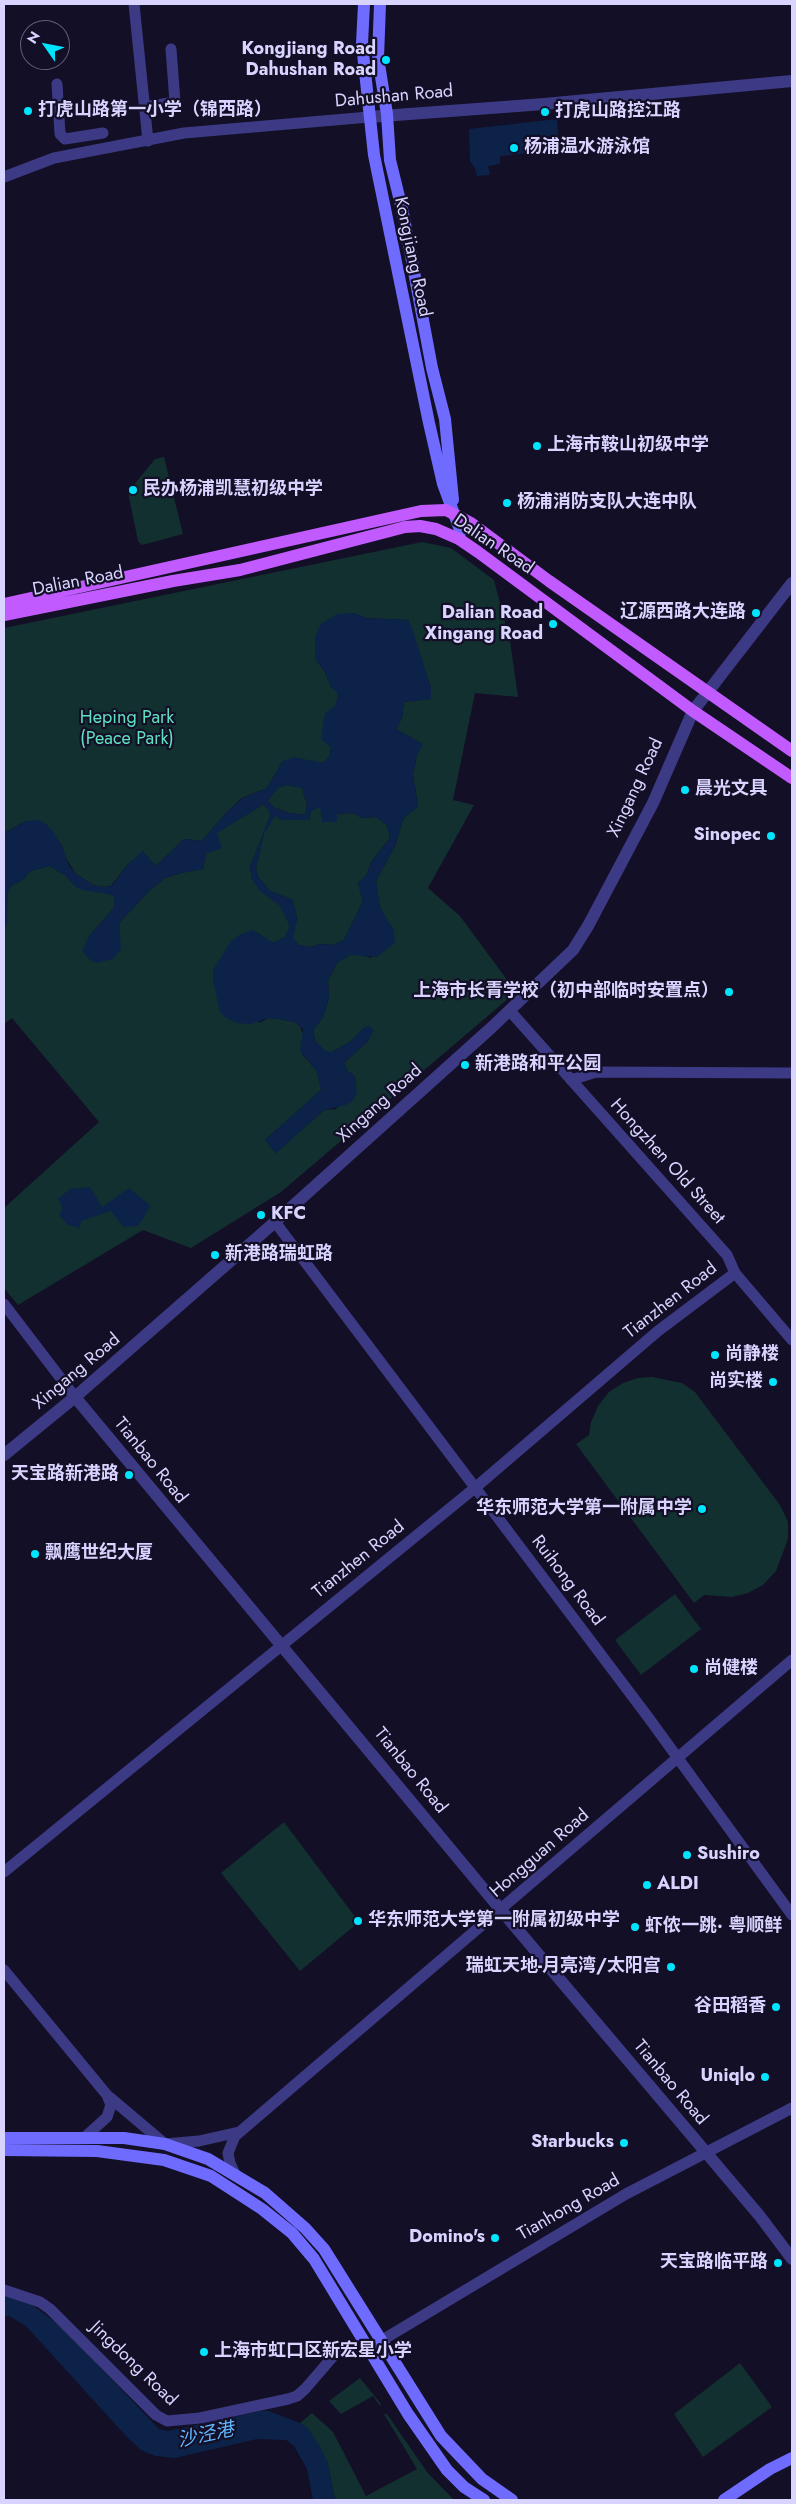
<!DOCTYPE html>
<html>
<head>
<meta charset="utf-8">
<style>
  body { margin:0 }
  #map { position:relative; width:796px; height:2504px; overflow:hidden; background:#130f26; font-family:Jost,sans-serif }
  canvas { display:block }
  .frame { position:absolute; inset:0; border:5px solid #d9d4ff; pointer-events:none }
  .north { position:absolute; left:20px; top:20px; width:50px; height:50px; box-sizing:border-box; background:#130f26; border:1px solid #625e7d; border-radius:50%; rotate:303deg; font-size:14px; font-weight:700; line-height:20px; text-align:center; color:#d9d4ff }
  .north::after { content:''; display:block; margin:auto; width:18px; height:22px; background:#00e5ff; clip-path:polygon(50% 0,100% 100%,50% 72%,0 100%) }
</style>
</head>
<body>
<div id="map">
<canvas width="796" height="2504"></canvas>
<div class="frame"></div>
<div class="north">N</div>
</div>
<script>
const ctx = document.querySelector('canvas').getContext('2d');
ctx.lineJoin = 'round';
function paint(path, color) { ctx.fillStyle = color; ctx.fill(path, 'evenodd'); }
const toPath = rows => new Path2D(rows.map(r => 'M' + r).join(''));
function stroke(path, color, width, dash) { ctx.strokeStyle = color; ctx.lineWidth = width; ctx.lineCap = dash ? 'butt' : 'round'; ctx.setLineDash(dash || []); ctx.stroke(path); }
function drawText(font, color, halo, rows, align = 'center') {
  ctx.font = font + ' Jost,"Noto Sans SC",sans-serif'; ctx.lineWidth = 4.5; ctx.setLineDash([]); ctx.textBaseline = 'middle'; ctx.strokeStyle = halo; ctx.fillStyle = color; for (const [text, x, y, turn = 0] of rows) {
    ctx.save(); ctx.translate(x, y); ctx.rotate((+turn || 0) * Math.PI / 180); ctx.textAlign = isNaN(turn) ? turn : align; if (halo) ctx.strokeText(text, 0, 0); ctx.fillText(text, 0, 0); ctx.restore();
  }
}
const green = toPath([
  [164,457,183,534,142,545,138,541,128,492,155,459],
  [422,542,451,548,494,580,510,641,518,697,475,693,453,800,474,805,428,888,460,916,516,992,281,1192,191,1248,143,1230,18,1305,4,1288,4,1208,99,1122,12,1018,4,1024,4,927,7,924,7,892,11,886,24,879,30,871,49,866,65,875,76,887,114,895,114,908,89,936,120,949,119,923,149,891,165,878,181,873,203,869,206,854,216,833,264,804,271,814,250,867,252,879,280,905,290,926,285,937,274,943,266,940,257,932,259,1023,269,1018,278,1019,295,1022,300,1026,303,1035,302,1054,317,1071,321,1090,265,1140,276,1153,324,1110,336,1109,356,1084,354,1075,348,1072,344,1063,368,1041,365,1027,351,1041,332,1052,326,1052,315,1041,313,1030,323,1017,329,998,328,980,338,962,350,955,359,954,371,958,394,931,380,908,376,881,396,844,403,819,418,806,413,775,417,755,422,744,396,729,402,718,404,702,430,699,431,688,408,620,366,618,354,613,315,658,325,672,331,687,338,692,330,755,324,763,283,761,267,788,242,798,226,813,202,841,184,839,156,866,143,852,127,865,111,886,104,887,93,885,76,874,65,857,62,846,46,824,26,821,4,833,4,628],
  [287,785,302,788,307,804,306,815,290,813,275,808,267,801,279,787],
  [320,807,337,822,337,814,353,813,362,818,376,817,387,825,390,838,371,862,366,876,358,883,363,901,344,940,333,945,320,944,310,947,299,945,292,938,297,919,293,900,270,891,258,877,256,868,264,833,275,815,282,820,309,820,311,811],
  [652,1377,682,1383,695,1392,780,1505,788,1522,788,1539,776,1571,763,1585,748,1593,732,1597,704,1595,694,1603,576,1444,589,1435,591,1422,598,1406,609,1392,623,1383,638,1378],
  [675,1594,701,1629,641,1675,615,1640],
  [284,1822,359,1922,300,1971,221,1873],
  [740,2363,772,2407,703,2457,674,2414],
  [360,2378,381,2404,380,2406,373,2396,341,2414,329,2401],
  [312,2413,333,2432,366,2496,417,2469,384,2414,387,2414,427,2472,454,2500,335,2500,328,2464,300,2423]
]);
const water = toPath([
  [557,119,559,150,500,156,500,164,488,166,490,175,477,176,475,168,470,161,469,129],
  [354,613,366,618,408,620,412,628,431,688,431,699,404,702,402,718,396,729,423,744,417,755,413,775,418,806,403,819,396,844,376,881,380,907,394,931,395,943,377,957,350,955,338,962,328,980,329,998,323,1017,313,1030,315,1041,326,1051,332,1052,351,1041,365,1027,369,1026,374,1030,368,1041,344,1063,348,1072,354,1075,357,1093,353,1101,346,1105,324,1110,276,1153,265,1140,321,1090,317,1071,300,1051,303,1029,295,1022,278,1019,269,1018,251,1024,236,1023,226,1018,220,1012,213,980,213,970,231,941,239,935,252,930,274,943,285,937,290,926,280,906,259,890,252,879,250,867,271,814,264,804,217,833,222,848,206,854,203,869,181,873,165,878,149,891,119,923,121,949,113,959,96,963,89,959,82,951,89,936,114,908,114,895,83,890,76,887,65,875,49,866,30,871,24,879,11,886,8,892,7,924,4,927,4,833,26,821,40,820,52,830,62,846,69,866,76,874,93,885,104,887,112,886,127,865,143,851,156,866,184,839,202,841,226,813,243,798,267,788,283,761,293,757,324,763,330,755,331,747,321,739,325,713,336,705,338,693,331,687,325,672,315,658,315,637,321,624,337,614],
  [287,785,302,788,307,804,305,815,290,813,275,808,268,801,279,787],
  [320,807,322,822,337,822,337,814,353,813,362,818,376,817,387,825,390,838,371,862,366,876,358,883,363,901,344,940,333,945,320,944,310,947,299,945,293,938,297,919,293,900,270,891,258,877,256,868,264,834,275,816,282,820,309,820,311,811],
  [90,1187,102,1207,129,1188,151,1206,138,1226,123,1227,111,1211,81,1221,80,1228,68,1225,59,1215,63,1208,58,1199,70,1189],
  [4,2294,34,2306,63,2328,159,2429,168,2431,260,2411,269,2411,300,2423,308,2428,321,2448,328,2464,335,2500,313,2500,307,2469,294,2446,286,2440,257,2439,175,2458,155,2456,141,2450,126,2436,26,2326,9,2316,4,2316]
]);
const minor = toPath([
  [134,4,148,141],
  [57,84,60,134,65,139,103,133],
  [145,107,175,102,171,49],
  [4,177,54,158,184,133,369,117],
  [510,1011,727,1255,735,1273,792,1340],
  [571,1080,596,1072,792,1073],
  [275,1222,648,1717,792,1915],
  [4,1304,75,1397],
  [4,1872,476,1487,658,1331,735,1273],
  [4,1970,107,2095,165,2144,199,2141,239,2132],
  [85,2137,107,2117,111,2105,107,2095],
  [235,2174,230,2163,228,2153,235,2136,792,1660],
  [4,2290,40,2302,50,2309,156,2415,167,2421,200,2418,288,2399,297,2396,305,2389,336,2353,343,2348,349,2346,369,2348,626,2194,792,2108]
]);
const tertiary = toPath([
  [369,117,544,104,792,81],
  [75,1397,501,1910,759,2215,792,2259],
  [4,1455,75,1397,275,1222,491,1028,573,950,588,926,653,803,693,711,792,583]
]);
const secondary = toPath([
  [364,4,362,44,374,155,429,423,443,484,460,530,459,539],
  [380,4,378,58,387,114,390,160,403,213,432,368,445,419,453,500],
  [4,2138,124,2138,165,2144,208,2159,265,2193,305,2228,324,2249,441,2436,482,2479,512,2500],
  [4,2150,97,2151,164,2160,211,2176,262,2209,292,2233,314,2259,408,2414,447,2470,464,2487,484,2500],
  [724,2500,770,2469,792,2458]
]);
const primary = toPath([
  [4,604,421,511,446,510,471,523,549,581,792,751],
  [4,615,173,581,240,570,405,527,420,526,436,529,459,539,478,552,693,711,792,778]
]);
const markers = [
  [386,60,5,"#00e5ff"],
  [28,111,5,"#00e5ff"],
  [545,112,5,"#00e5ff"],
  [514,148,5,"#00e5ff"],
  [537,446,5,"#00e5ff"],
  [133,490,5,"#00e5ff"],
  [507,503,5,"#00e5ff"],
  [756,613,5,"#00e5ff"],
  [553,624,5,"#00e5ff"],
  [685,790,5,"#00e5ff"],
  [771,836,5,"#00e5ff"],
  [729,992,5,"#00e5ff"],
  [465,1065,5,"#00e5ff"],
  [261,1215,5,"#00e5ff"],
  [215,1255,5,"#00e5ff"],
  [715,1355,5,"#00e5ff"],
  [773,1382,5,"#00e5ff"],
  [129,1475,5,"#00e5ff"],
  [702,1509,5,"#00e5ff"],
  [35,1554,5,"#00e5ff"],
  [694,1669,5,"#00e5ff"],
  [687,1855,5,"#00e5ff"],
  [647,1885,5,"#00e5ff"],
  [358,1921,5,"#00e5ff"],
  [635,1927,5,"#00e5ff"],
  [671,1967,5,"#00e5ff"],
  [776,2007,5,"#00e5ff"],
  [765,2077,5,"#00e5ff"],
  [624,2143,5,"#00e5ff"],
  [495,2238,5,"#00e5ff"],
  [778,2263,5,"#00e5ff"],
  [204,2352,5,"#00e5ff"]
];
const poiNames = [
  ["Kongjiang Road",376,50,"right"],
  ["Dahushan Road",376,71,"right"],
  ["打虎山路第一小学（锦西路）",38,111],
  ["打虎山路控江路",555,112],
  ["杨浦温水游泳馆",524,148],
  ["上海市鞍山初级中学",547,446],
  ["民办杨浦凯慧初级中学",143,490],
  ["杨浦消防支队大连中队",517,503],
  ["辽源西路大连路",746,613,"right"],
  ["Dalian Road",543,614,"right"],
  ["Xingang Road",543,635,"right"],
  ["晨光文具",695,790],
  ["Sinopec",761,836,"right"],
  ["上海市长青学校（初中部临时安置点）",719,992,"right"],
  ["新港路和平公园",475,1065],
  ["KFC",271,1215],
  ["新港路瑞虹路",225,1255],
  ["尚静楼",725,1355],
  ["尚实楼",763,1382,"right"],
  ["天宝路新港路",119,1475,"right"],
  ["华东师范大学第一附属中学",692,1509,"right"],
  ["飘鹰世纪大厦",45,1554],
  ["尚健楼",704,1669],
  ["Sushiro",697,1855],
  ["ALDI",657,1885],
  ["华东师范大学第一附属初级中学",368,1921],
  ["虾侬一跳· 粤顺鲜",645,1927],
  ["瑞虹天地-月亮湾/太阳宫",661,1967,"right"],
  ["谷田稻香",766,2007,"right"],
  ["Uniqlo",755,2077,"right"],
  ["Starbucks",614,2143,"right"],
  ["Domino's",485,2238,"right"],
  ["天宝路临平路",768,2263,"right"],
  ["上海市虹口区新宏星小学",214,2352]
];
const streetNames = [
  ["Dahushan Road",394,97,-5],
  ["Kongjiang Road",412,257,78],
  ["Dalian Road",493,545,34],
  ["Dalian Road",78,582,-11],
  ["Xingang Road",636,788,-65],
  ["Xingang Road",380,1104,-42],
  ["Hongzhen Old Street",667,1162,48],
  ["Tianzhen Road",671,1301,-38],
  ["Xingang Road",77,1372,-40],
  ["Tianbao Road",150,1461,51],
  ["Tianzhen Road",359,1560,-39],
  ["Ruihong Road",567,1581,53],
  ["Tianbao Road",410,1771,51],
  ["Hongguan Road",540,1854,-41],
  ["Tianbao Road",670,2083,50],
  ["Tianhong Road",569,2208,-30],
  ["Jingdong Road",133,2364,44]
];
const parkNames = [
  ["Heping Park",127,719],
  ["(Peace Park)",127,740]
];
const waterNames = [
  ["沙泾港",206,2436,-12]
];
paint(green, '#12302f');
paint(water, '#0c2248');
stroke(minor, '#3d3a85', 11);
stroke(tertiary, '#3d3a85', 12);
stroke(secondary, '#6f6bff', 12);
stroke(primary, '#c25bff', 12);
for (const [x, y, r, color] of markers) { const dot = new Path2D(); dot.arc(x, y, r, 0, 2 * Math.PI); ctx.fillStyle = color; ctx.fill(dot); stroke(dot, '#130f26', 2); }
drawText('bold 18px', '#d9d4ff', '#130f26', poiNames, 'left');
drawText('18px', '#d9d4ff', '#130f26', streetNames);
drawText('18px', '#5fe0c0', '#130f26', parkNames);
drawText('italic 19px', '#62b6ff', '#130f26', waterNames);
</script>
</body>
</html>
